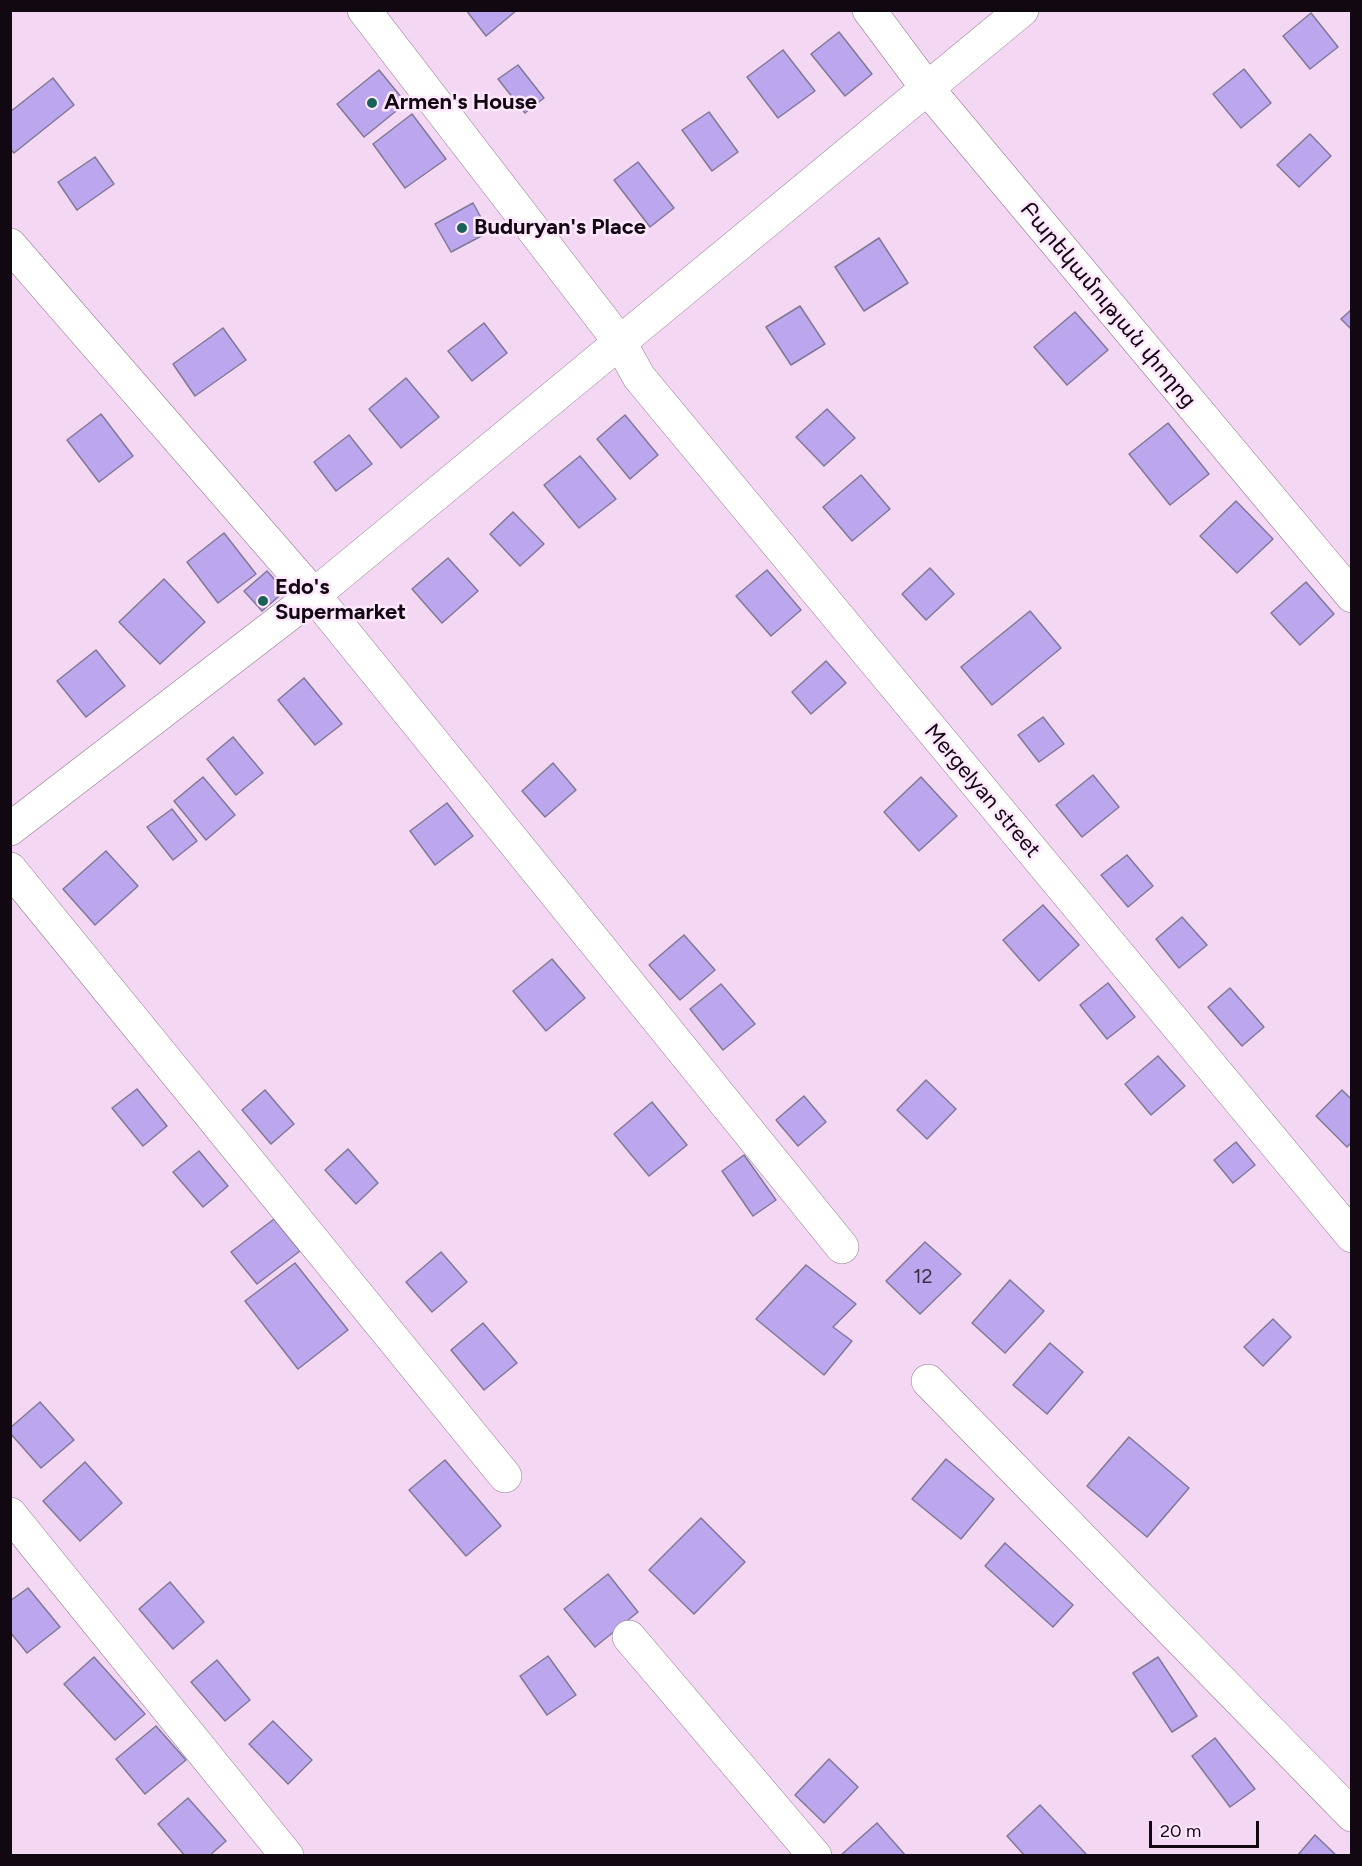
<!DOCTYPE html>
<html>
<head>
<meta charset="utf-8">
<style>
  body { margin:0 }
  #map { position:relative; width:1362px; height:1866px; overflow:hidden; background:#f4d8f3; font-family:Figtree,sans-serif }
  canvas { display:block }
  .frame { position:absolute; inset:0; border:12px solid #110811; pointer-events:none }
  .scale { position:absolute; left:1149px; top:1821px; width:110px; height:27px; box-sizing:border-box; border:3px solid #110811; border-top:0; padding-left:8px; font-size:18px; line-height:21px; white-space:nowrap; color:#110811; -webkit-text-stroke:4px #fee7fd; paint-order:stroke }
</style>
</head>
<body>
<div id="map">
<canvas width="1362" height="1866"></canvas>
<div class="frame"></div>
<div class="scale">20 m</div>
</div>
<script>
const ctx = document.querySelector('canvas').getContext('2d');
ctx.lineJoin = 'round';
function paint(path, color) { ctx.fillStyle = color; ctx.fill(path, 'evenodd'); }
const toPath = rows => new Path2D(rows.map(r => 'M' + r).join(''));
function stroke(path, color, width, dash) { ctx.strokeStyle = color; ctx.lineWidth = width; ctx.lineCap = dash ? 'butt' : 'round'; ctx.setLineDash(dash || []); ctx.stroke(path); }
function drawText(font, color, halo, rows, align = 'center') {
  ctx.font = font + ' Figtree,"Noto Sans Armenian",sans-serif'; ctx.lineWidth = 5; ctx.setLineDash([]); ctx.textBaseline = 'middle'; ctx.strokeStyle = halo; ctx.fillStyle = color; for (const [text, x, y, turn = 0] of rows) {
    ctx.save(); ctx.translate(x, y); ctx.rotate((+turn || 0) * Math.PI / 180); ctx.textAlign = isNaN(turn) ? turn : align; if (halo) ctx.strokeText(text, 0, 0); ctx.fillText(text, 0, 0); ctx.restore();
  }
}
const building = toPath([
  [466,10,517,10,486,36,466,10],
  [1311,13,1338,47,1310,69,1283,36,1311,13],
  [839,32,872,74,845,96,811,54,839,32],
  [783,50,815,91,778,118,747,77,783,50],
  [518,65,544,98,525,113,498,79,518,65],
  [1244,69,1271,103,1241,128,1213,94,1244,69],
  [379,70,406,103,364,137,337,104,379,70],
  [53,78,74,105,14,153,10,149,10,112,53,78],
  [709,112,738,152,712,171,682,130,709,112],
  [412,114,446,159,405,188,373,144,412,114],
  [1310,134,1331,156,1299,187,1277,165,1310,134],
  [95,157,114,184,77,210,58,182,95,157],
  [638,162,674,208,650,227,614,180,638,162],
  [473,203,489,232,451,252,435,224,473,203],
  [879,238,908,283,864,311,835,267,879,238],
  [800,306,825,344,791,365,766,327,800,306],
  [1352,309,1352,330,1341,319,1352,309],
  [1075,312,1108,350,1067,385,1034,347,1075,312],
  [484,323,507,353,472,381,448,351,484,323],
  [223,328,246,360,195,396,173,364,223,328],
  [406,378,439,417,401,448,369,409,406,378],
  [827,409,855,438,824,466,796,437,827,409],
  [101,414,133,456,99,482,67,440,101,414],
  [625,415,658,455,630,479,597,439,625,415],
  [1168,423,1209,474,1170,505,1129,454,1168,423],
  [349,435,372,464,336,491,314,462,349,435],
  [580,456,616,499,579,528,544,485,580,456],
  [861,475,890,509,852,541,823,507,861,475],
  [1236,501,1273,539,1237,573,1200,536,1236,501],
  [513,512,544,544,520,566,490,534,513,512],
  [224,533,256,574,218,603,187,562,224,533],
  [448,558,478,591,442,623,412,589,448,558],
  [930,568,954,594,926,620,902,594,930,568],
  [767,570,801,610,771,636,736,596,767,570],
  [267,571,285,591,262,611,244,591,267,571],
  [164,579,205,622,160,664,119,622,164,579],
  [1306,582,1334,614,1300,645,1271,613,1306,582],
  [1030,611,1061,648,992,705,961,667,1030,611],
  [96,650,125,686,86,717,57,681,96,650],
  [826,661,846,683,811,714,792,692,826,661],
  [304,678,342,724,315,745,278,700,304,678],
  [1043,717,1064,744,1039,762,1018,735,1043,717],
  [233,737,263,773,236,795,207,759,233,737],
  [553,763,576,790,545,817,522,791,553,763],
  [1093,775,1119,807,1082,837,1056,805,1093,775],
  [203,777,235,815,206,840,174,801,203,777],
  [921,777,957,816,919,851,884,812,921,777],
  [447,803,473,836,435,865,410,831,447,803],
  [172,809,197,841,173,860,147,827,172,809],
  [106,851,138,886,95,925,63,889,106,851],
  [1127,855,1153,886,1128,907,1101,875,1127,855],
  [1043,905,1079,945,1039,981,1003,940,1043,905],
  [1182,917,1207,945,1179,968,1156,939,1182,917],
  [684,935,715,970,680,1000,649,965,684,935],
  [552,959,585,998,546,1031,513,991,552,959],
  [1108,983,1135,1017,1107,1039,1080,1005,1108,983],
  [721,984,755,1024,723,1050,690,1009,721,984],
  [1230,988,1264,1027,1242,1046,1208,1007,1230,988],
  [1158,1056,1185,1086,1151,1115,1125,1084,1158,1056],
  [926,1080,956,1109,927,1139,897,1110,926,1080],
  [137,1089,167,1126,143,1146,112,1108,137,1089],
  [265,1090,294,1124,271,1144,242,1110,265,1090],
  [1342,1090,1352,1100,1352,1142,1347,1147,1316,1116,1342,1090],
  [804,1096,826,1122,798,1146,776,1120,804,1096],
  [652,1102,687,1145,649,1176,614,1134,652,1102],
  [1236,1142,1255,1165,1233,1183,1214,1160,1236,1142],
  [348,1149,378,1183,356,1204,325,1170,348,1149],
  [199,1151,228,1186,203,1207,173,1172,199,1151],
  [744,1155,776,1200,753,1216,722,1171,744,1155],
  [274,1219,300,1251,257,1284,231,1252,274,1219],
  [925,1242,961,1274,920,1314,886,1281,925,1242],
  [441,1252,467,1282,432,1312,406,1282,441,1252],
  [295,1263,348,1330,298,1369,245,1301,295,1263],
  [806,1265,856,1304,833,1327,852,1341,824,1375,756,1319,806,1265],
  [1010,1280,1044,1311,1005,1353,972,1323,1010,1280],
  [1273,1319,1291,1337,1263,1366,1244,1347,1273,1319],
  [483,1323,517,1363,484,1390,451,1350,483,1323],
  [1050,1343,1083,1372,1047,1414,1013,1385,1050,1343],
  [40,1402,74,1440,41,1468,10,1433,10,1428,40,1402],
  [1129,1437,1189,1488,1147,1537,1087,1486,1129,1437],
  [946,1459,994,1499,961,1539,912,1499,946,1459],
  [445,1460,501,1526,466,1556,409,1490,445,1460],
  [85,1462,122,1503,80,1541,43,1501,85,1462],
  [701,1518,745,1562,694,1614,649,1570,701,1518],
  [1005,1543,1073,1605,1053,1627,985,1566,1005,1543],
  [608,1574,638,1612,595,1647,564,1609,608,1574],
  [170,1582,204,1622,173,1649,139,1609,170,1582],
  [28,1588,60,1627,27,1653,10,1632,10,1601,28,1588],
  [548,1656,576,1695,547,1715,520,1676,548,1656],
  [94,1657,145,1714,115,1740,64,1684,94,1657],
  [1158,1657,1197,1716,1172,1732,1133,1673,1158,1657],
  [217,1660,250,1700,225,1721,191,1682,217,1660],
  [273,1721,312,1760,288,1784,249,1744,273,1721],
  [156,1726,186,1760,145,1794,116,1759,156,1726],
  [1215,1738,1255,1789,1230,1807,1192,1756,1215,1738],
  [829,1759,858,1787,824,1823,795,1795,829,1759],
  [188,1798,226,1841,209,1856,185,1856,158,1824,188,1798],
  [1040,1805,1086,1854,1085,1856,1025,1856,1007,1836,1040,1805],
  [877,1823,906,1856,842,1856,841,1855,877,1823],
  [1315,1835,1337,1856,1297,1856,1315,1835]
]);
const minor = toPath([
  [364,10,619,341,639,377,1352,1236],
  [869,10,927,88,1352,596],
  [10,245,314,595,842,1247],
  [10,829,314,595,1022,10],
  [10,869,505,1476],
  [928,1381,1352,1815],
  [10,1514,287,1856],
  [629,1637,815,1856]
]);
const markers = [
  [372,103,6,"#196258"],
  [462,228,6,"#196258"],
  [263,601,6,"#196258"]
];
const numberNames = [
  ["12",923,1277]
];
const poiNames = [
  ["Armen's House",384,103],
  ["Buduryan's Place",474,228],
  ["Edo's",275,588],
  ["Supermarket",275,613]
];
const streetNames = [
  ["Բարեկամության փողոց",1108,305,50],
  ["Mergelyan street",982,791,50]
];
paint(building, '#bca7ee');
stroke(building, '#807896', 1.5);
stroke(minor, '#927991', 34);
stroke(minor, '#fff', 33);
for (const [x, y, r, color] of markers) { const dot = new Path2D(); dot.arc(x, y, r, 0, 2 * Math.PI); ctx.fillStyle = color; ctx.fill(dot); stroke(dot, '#fee7fd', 2); }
drawText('20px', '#3c3048', null, numberNames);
drawText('bold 22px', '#110811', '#fee7fd', poiNames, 'left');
drawText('22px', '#110811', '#fee7fd', streetNames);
</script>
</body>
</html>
